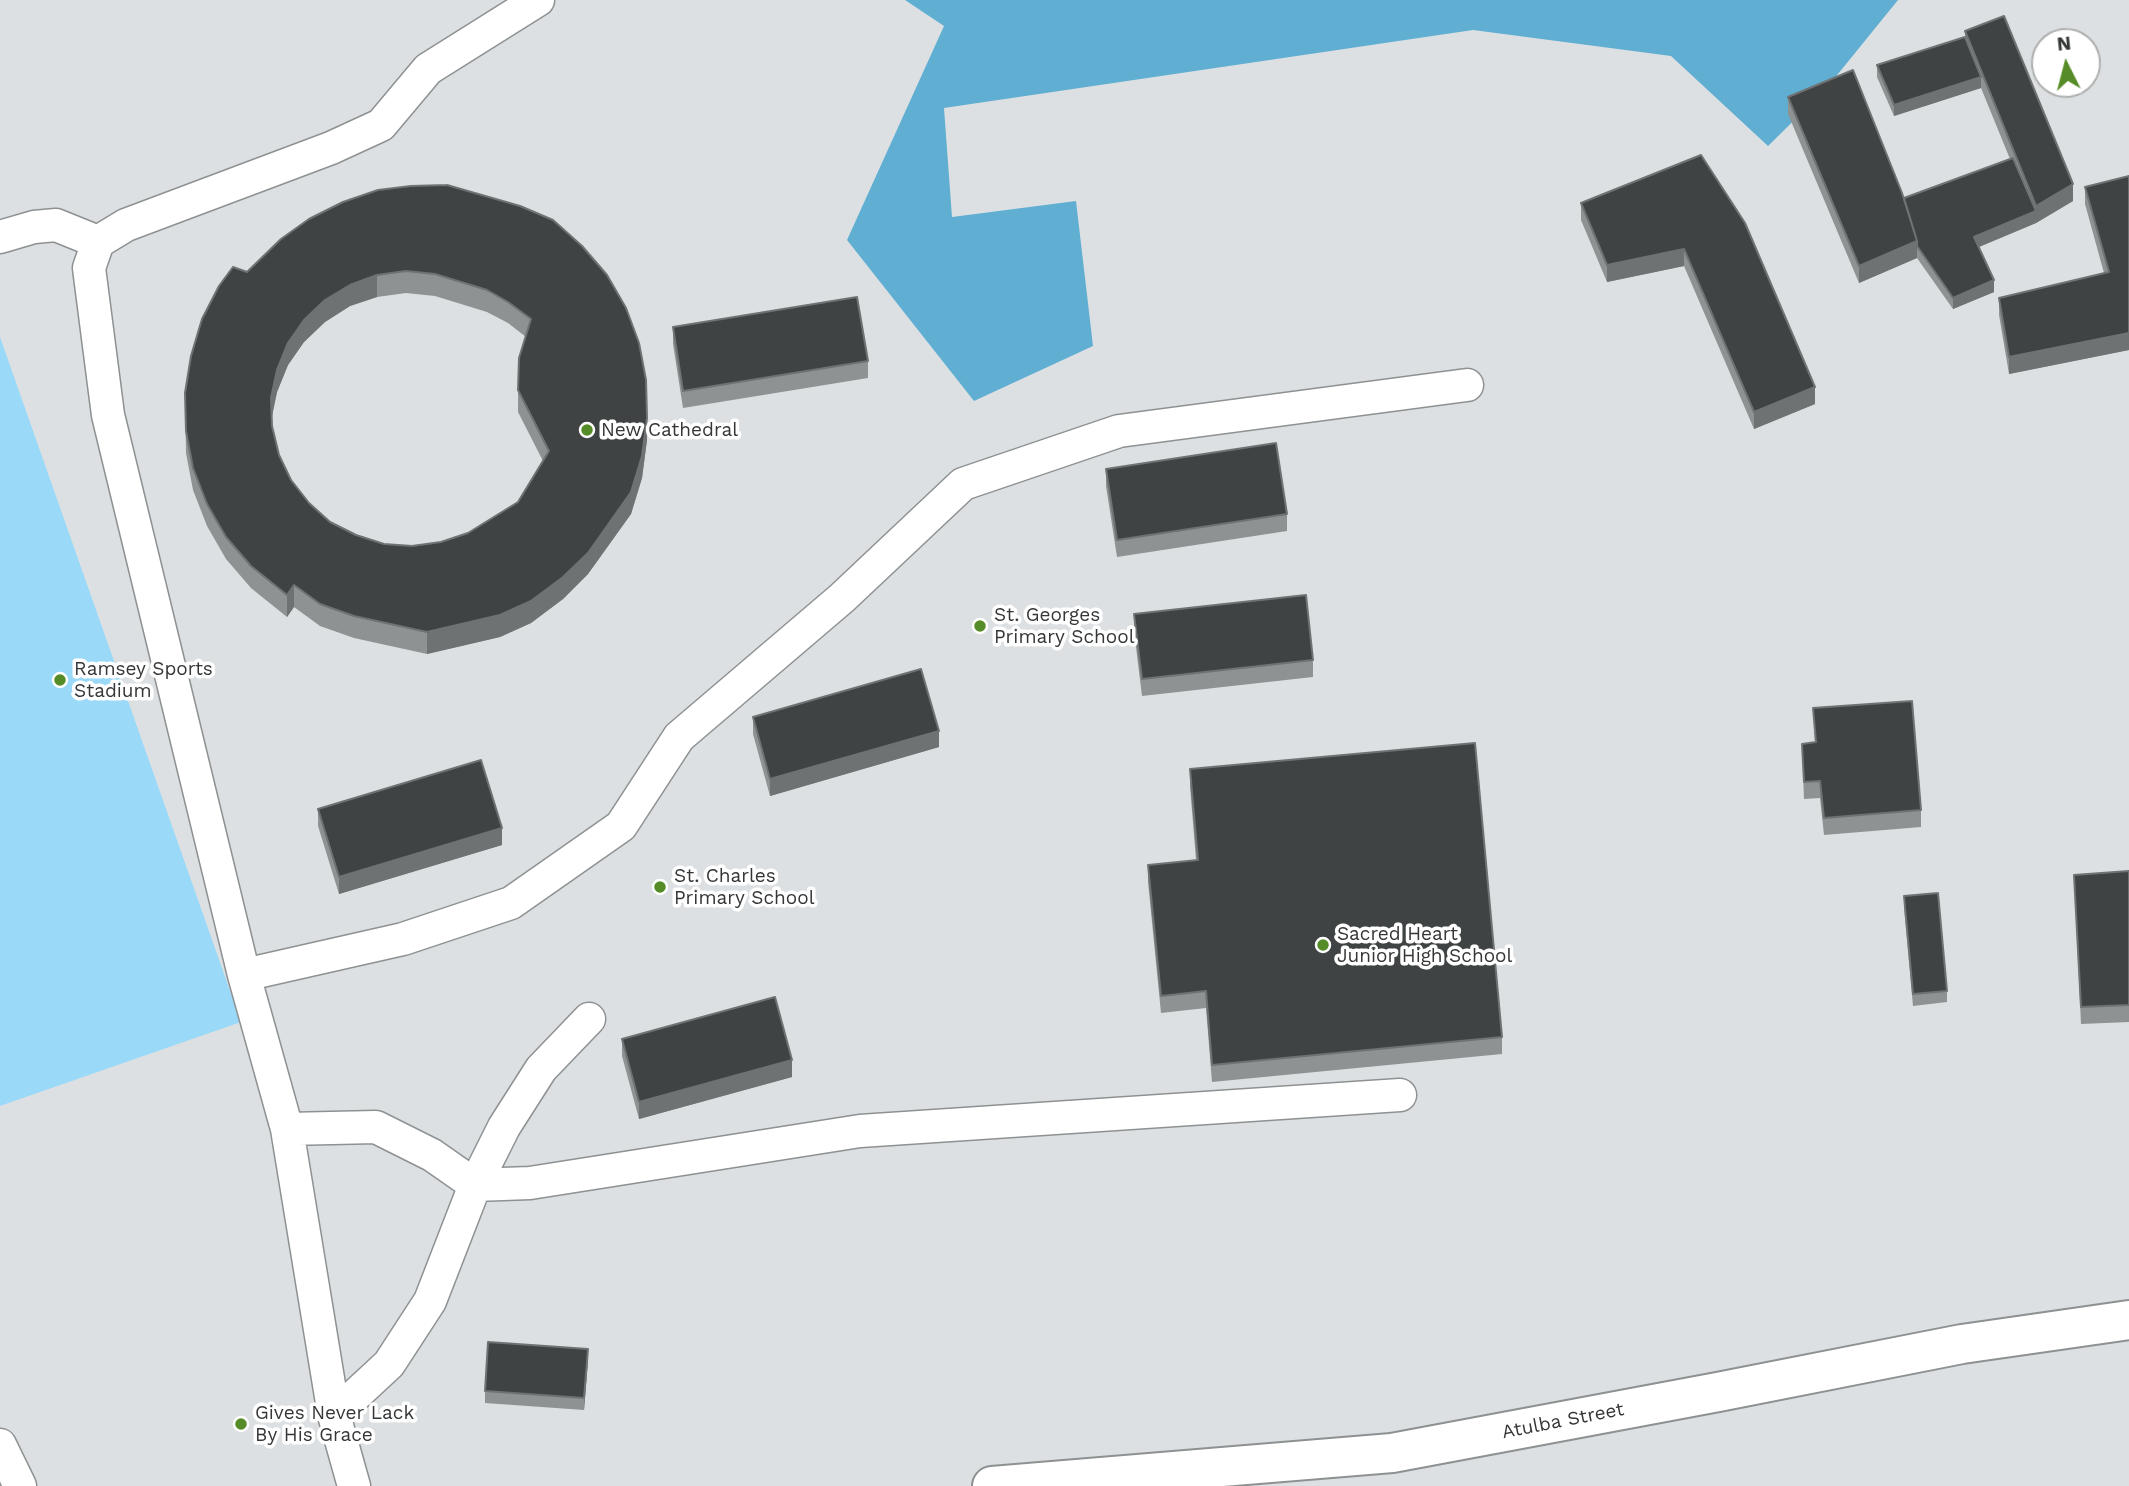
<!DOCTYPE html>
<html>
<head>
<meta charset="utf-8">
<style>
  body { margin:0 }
  #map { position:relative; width:2129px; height:1486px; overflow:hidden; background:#dde0e2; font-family:"Work Sans",sans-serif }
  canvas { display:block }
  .north { position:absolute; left:2031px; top:28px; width:70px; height:70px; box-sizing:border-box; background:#fff; border:2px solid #aeafaf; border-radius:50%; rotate:354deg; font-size:19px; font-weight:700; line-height:28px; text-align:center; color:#353637 }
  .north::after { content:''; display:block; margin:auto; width:24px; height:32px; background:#568c27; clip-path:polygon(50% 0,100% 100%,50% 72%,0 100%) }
</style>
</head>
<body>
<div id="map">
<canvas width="2129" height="1486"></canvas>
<div class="north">N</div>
</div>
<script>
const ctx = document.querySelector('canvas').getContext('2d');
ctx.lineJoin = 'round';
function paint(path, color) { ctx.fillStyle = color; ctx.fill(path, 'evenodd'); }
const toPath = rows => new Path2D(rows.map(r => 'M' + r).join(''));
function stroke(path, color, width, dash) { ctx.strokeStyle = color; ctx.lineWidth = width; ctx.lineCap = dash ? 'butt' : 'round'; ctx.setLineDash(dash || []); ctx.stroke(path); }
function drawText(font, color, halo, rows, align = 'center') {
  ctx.font = font + ' "Work Sans",sans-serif'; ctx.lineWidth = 7; ctx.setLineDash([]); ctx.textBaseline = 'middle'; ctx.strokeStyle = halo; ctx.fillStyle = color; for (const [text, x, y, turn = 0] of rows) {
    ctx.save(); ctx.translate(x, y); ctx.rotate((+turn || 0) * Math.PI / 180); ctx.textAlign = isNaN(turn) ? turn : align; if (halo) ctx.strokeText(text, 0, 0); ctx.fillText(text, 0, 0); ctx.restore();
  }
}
const green = toPath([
  [0,337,241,1022,0,1106]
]);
const forest = toPath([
  [905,0,1898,0,1825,90,1768,146,1671,56,1473,30,944,108,952,217,1076,201,1093,346,974,401,847,240,944,26]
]);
const minor = toPath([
  [0,237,34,227,56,225,98,242],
  [244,975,403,939,511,903,621,826,679,737,842,598,963,484,1119,431,1467,385],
  [287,1129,376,1127,432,1155,475,1185,530,1183,860,1131,1400,1095],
  [334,1415,389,1364,430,1301,475,1185,504,1127,541,1069,589,1019],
  [0,1445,20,1486],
  [354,1486,334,1415,287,1129,244,975,108,415,89,268,98,242,126,225,331,148,381,125,428,69,538,0]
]);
const tertiary = toPath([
  [992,1486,1392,1453,1718,1392,1962,1344,2129,1320]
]);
const wall = toPath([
  [1965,31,2073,201,2036,223,1979,247,1994,292,1953,309,1917,258,1859,283,1788,114,1788,97,1904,198,2010,159,1981,88,1894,116,1877,77,1877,65,1965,37],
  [1701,155,1815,404,1754,429,1684,266,1607,282,1581,220,1581,203],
  [2129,176,2129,350,2009,374,1999,315,1999,298,2104,273,2085,204,2085,187],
  [411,186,647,440,642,478,631,514,588,574,563,599,531,623,500,637,427,654,354,638,320,626,294,607,287,617,251,588,226,559,207,526,193,490,186,453,185,393],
  [406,293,435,296,487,312,508,323,526,337,518,390,518,412,543,461,518,502,468,533,441,542,412,546,384,544,356,535,330,522,309,503,291,480,279,455,272,426,272,417,277,392,288,365,304,342,325,322,350,306,377,297],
  [673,327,868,361,868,378,683,408,673,344],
  [1106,469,1287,514,1287,531,1117,557,1106,486],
  [1134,614,1313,660,1313,677,1142,696,1134,631],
  [1813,708,1921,810,1921,827,1824,835,1820,798,1804,799,1802,744,1815,743],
  [753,717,939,747,770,796,753,734],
  [1190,769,1502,1037,1502,1054,1212,1082,1206,1008,1161,1013,1148,882,1148,865,1196,860,1190,786],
  [318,809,502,845,339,894,318,826],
  [2129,871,2129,1022,2081,1024,2074,875],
  [1904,896,1947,991,1947,1002,1913,1006,1904,907],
  [622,1039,792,1077,639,1119,622,1056],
  [588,1360,584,1410,485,1403,485,1391]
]);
const shadedWall = toPath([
  [1981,77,1981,88,1894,116,1894,105],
  [2073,184,2073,201,2036,223,1974,249,1974,237,2036,211,2036,206],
  [1917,241,1917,258,1859,283,1859,266],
  [1684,249,1684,266,1607,282,1607,265],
  [377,275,377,297,350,306,325,322,304,342,288,365,277,392,271,420,271,398,277,370,288,343,304,320,325,300,350,285],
  [1994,280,1994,292,1953,309,1953,298],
  [2129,333,2129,350,2009,374,2009,357],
  [1815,387,1815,404,1754,429,1754,412],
  [647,418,647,440,642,478,631,514,588,574,563,599,531,623,500,637,427,654,427,632],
  [294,585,294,607,287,617,287,595],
  [939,731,939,747,770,796,770,779],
  [502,828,502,845,339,894,339,877],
  [792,1060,792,1077,639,1119,639,1102],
  [588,1349,588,1360,584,1410,584,1398]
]);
const building = toPath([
  [2004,16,2073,184,2036,206,1965,31,2004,16],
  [1965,37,1981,77,1894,105,1877,65,1965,37],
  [1853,70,1902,193,1917,241,1859,266,1788,97,1853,70],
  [1701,155,1745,223,1815,387,1754,412,1684,249,1607,265,1581,203,1701,155],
  [2013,158,2036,211,1974,237,1994,280,1953,298,1917,246,1917,241,1904,198,2013,158],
  [2129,176,2129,333,2009,357,1999,298,2109,272,2085,187,2129,176],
  [447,185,520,206,553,220,582,246,607,275,626,308,639,343,646,380,647,418,642,456,631,492,588,553,563,577,531,601,500,615,427,632,354,616,320,604,294,585,287,595,251,566,226,537,207,504,193,468,186,431,185,393,191,356,202,319,219,286,233,267,247,272,281,239,309,219,343,202,378,190,411,186,447,185],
  [406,271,435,274,487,290,508,302,531,319,519,358,518,390,549,451,518,502,468,533,441,542,412,546,384,544,356,535,330,522,309,503,291,480,279,455,272,426,271,398,277,370,288,343,304,320,325,300,350,285,377,275,406,271],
  [857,297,868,361,683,391,673,327,857,297],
  [1276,443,1287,514,1117,540,1106,469,1276,443],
  [1306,595,1313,660,1142,679,1134,614,1306,595],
  [921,669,939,731,770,779,753,717,921,669],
  [1912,701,1921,810,1824,818,1820,781,1804,782,1802,744,1816,742,1813,708,1912,701],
  [1475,743,1502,1037,1212,1065,1206,991,1161,996,1148,865,1198,860,1190,769,1475,743],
  [481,760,502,828,339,877,318,809,481,760],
  [2129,871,2129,1005,2081,1007,2074,875,2129,871],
  [1938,893,1947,991,1913,994,1904,896,1938,893],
  [775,997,792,1060,639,1102,622,1039,775,997],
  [488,1342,588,1349,584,1398,485,1391,488,1342]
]);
const markers = [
  [587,430,7,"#568c27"],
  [980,626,7,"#568c27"],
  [60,680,7,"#568c27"],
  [660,887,7,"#568c27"],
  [1323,945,7,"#568c27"],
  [241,1424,7,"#568c27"]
];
const poiNames = [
  ["New Cathedral",601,430],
  ["St. Georges",994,615],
  ["Primary School",994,637],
  ["Ramsey Sports",74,669],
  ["Stadium",74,691],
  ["St. Charles",674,876],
  ["Primary School",674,898],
  ["Sacred Heart",1337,934],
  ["Junior High School",1337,956],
  ["Gives Never Lack",255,1413],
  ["By His Grace",255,1435]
];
const streetNames = [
  ["Atulba Street",1563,1421,-11]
];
paint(green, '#9bd9f8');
paint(forest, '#60afd3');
stroke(minor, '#8e9192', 35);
stroke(tertiary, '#8e9192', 42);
stroke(minor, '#fff', 32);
stroke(tertiary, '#fff', 38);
paint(wall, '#8e9292');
paint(shadedWall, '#6f7273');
paint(building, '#404343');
stroke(building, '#6f7273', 2);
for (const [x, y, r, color] of markers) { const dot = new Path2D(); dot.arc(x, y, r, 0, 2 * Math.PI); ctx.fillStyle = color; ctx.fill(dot); stroke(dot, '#fff', 2.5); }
drawText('19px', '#353637', '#fff', poiNames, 'left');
drawText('19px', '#353637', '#fff', streetNames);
</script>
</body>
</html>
